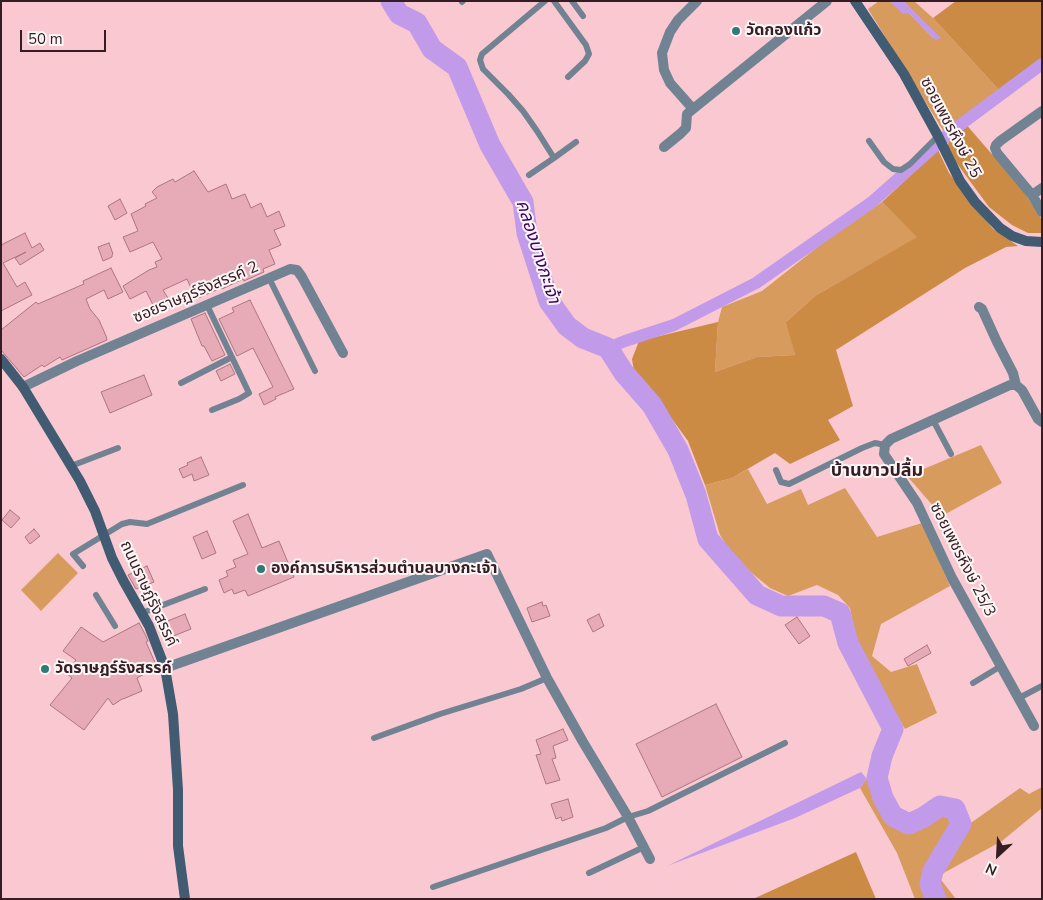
<!DOCTYPE html>
<html>
<head>
<meta charset="utf-8">
<style>
  body { margin:0 }
  #map { position:relative; width:1043px; height:900px; overflow:hidden; background:#fac8d1; font-family:"Nunito Sans",sans-serif }
  canvas { display:block }
  .frame { position:absolute; inset:0; border:2px solid #351e23; pointer-events:none }
  .north { position:absolute; left:973px; top:830px; width:50px; height:50px; -webkit-text-stroke:4px #fdf6f7; paint-order:stroke; rotate:205deg; font-size:14px; font-weight:700; line-height:20px; text-align:center; color:#351e23 }
  .north::after { content:''; display:block; margin:auto; width:18px; height:22px; background:#351e23; clip-path:polygon(50% 0,100% 100%,50% 72%,0 100%) }
  .scale { position:absolute; left:20px; top:30px; width:86px; height:22px; box-sizing:border-box; border:2px solid #351e23; border-top:0; padding-left:6px; font-size:15px; line-height:18px; white-space:nowrap; color:#351e23; -webkit-text-stroke:4px #fdf6f7; paint-order:stroke }
</style>
</head>
<body>
<div id="map">
<canvas width="1043" height="900"></canvas>
<div class="frame"></div>
<div class="north">N</div>
<div class="scale">50 m</div>
</div>
<script>
const ctx = document.querySelector('canvas').getContext('2d');
ctx.lineJoin = 'round';
function paint(path, color) { ctx.fillStyle = color; ctx.fill(path, 'evenodd'); }
const toPath = rows => new Path2D(rows.map(r => 'M' + r).join(''));
function stroke(path, color, width, dash) { ctx.strokeStyle = color; ctx.lineWidth = width; ctx.lineCap = dash ? 'butt' : 'round'; ctx.setLineDash(dash || []); ctx.stroke(path); }
function drawText(font, color, halo, rows, align = 'center') {
  ctx.font = font + ' "Nunito Sans","Noto Sans Thai",sans-serif'; ctx.lineWidth = 4; ctx.setLineDash([]); ctx.textBaseline = 'middle'; ctx.strokeStyle = halo; ctx.fillStyle = color; for (const [text, x, y, turn = 0] of rows) {
    ctx.save(); ctx.translate(x, y); ctx.rotate((+turn || 0) * Math.PI / 180); ctx.textAlign = isNaN(turn) ? turn : align; if (halo) ctx.strokeText(text, 0, 0); ctx.fillText(text, 0, 0); ctx.restore();
  }
}
const green = toPath([
  [879,1,889,1,909,13,933,38,940,38,903,1,914,1,933,18,1000,91,944,132,868,9],
  [882,202,918,237,815,296,787,321,795,355,757,357,715,372,718,322,722,307,762,291,824,242],
  [981,445,1002,483,942,516,907,476],
  [748,469,767,504,801,489,808,505,845,488,877,537,922,523,950,586,881,624,872,656,891,672,917,664,937,713,905,729,868,666,856,637,850,608,838,595,817,585,788,596,770,588,736,560,720,535,705,485,732,478],
  [58,553,78,573,41,611,21,590],
  [867,779,898,825,909,832,937,815,948,813,955,825,968,825,1020,788,1029,794,1042,787,1042,808,1002,841,938,876,956,899,942,899,932,884,923,899,915,899,897,853,860,788]
]);
const forest = toPath([
  [956,1,1042,1,1042,60,1000,91,933,18],
  [964,122,1022,189,1042,220,1042,233,1028,233,1012,225,989,207,947,150,949,140],
  [938,150,949,173,993,229,1018,246,1006,247,965,268,836,350,853,406,828,420,840,440,790,464,775,453,732,478,705,485,688,441,664,408,634,372,632,359,639,341,718,322,715,372,757,357,795,355,786,322,815,296,917,237,882,202],
  [856,852,876,899,753,899]
]);
const water = toPath([
  [889,1,903,1,941,38,936,40,933,38,909,13,903,14],
  [861,772,867,779,860,788,795,818,667,866],
  [932,884,942,899,923,899]
]);
const canal = toPath([
  [608,348,625,341,674,325,756,283,872,202,952,131,1042,64]
]);
const river = toPath([
  [391,1,399,14,417,23,432,49,457,67,490,145,523,202,527,233,549,301,567,326,583,338,608,348,624,373,652,405,678,450,696,495,708,539,757,595,781,606,824,606,840,613,848,643,893,729,882,756,877,778,883,798,893,816,909,824,924,817,940,806,955,809,961,824,933,871,930,884,936,899]
]);
const building = toPath([
  [194,171,208,192,226,184,232,199,245,194,251,208,261,203,267,217,279,211,285,226,274,230,281,245,269,250,275,264,263,269,264,272,244,281,243,279,222,289,221,288,196,299,187,279,163,290,169,300,154,307,146,291,130,299,123,286,149,270,157,267,155,262,162,259,153,242,130,252,123,237,138,231,131,214,146,206,145,204,157,198,152,192,157,187,173,179,175,182,194,171],
  [120,199,127,213,115,220,108,206,120,199],
  [25,233,32,248,40,243,44,250,20,265,15,258,26,252,3,263,17,287,25,282,32,295,1,311,1,245,25,233],
  [109,243,113,254,112,255,112,257,103,261,98,247,109,243],
  [111,268,123,292,108,299,104,290,86,299,90,309,99,320,106,336,107,340,62,360,60,357,44,367,42,365,24,377,1,350,1,330,36,302,38,304,84,284,83,281,111,268],
  [250,300,294,389,275,397,276,399,264,405,259,394,273,387,253,348,237,356,219,319,234,312,232,308,250,300],
  [205,313,225,355,212,361,204,346,202,346,191,319,205,313],
  [230,364,235,374,221,381,216,371,230,364],
  [144,375,152,395,110,413,101,392,144,375],
  [201,457,209,475,194,481,192,474,183,478,179,469,188,465,187,463,201,457],
  [10,510,20,518,11,528,2,520,10,510],
  [248,514,262,548,279,541,294,577,248,596,245,590,234,594,232,589,224,593,219,580,228,576,226,571,236,567,233,560,248,554,233,521,248,514],
  [34,529,40,536,30,544,25,537,34,529],
  [207,531,216,553,202,559,193,537,207,531],
  [147,566,154,582,136,589,128,575,147,566],
  [542,602,543,606,546,605,550,616,532,622,527,608,542,602],
  [185,614,191,629,171,637,165,622,185,614],
  [599,614,604,626,593,632,587,620,599,614],
  [797,617,810,636,799,644,785,625,797,617],
  [139,623,145,634,148,641,146,642,157,667,137,678,142,691,123,699,122,699,113,705,108,698,84,730,50,705,72,678,66,673,76,660,63,651,81,627,103,642,139,623],
  [927,645,931,653,908,666,904,659,927,645],
  [716,704,742,757,662,797,636,744,716,704],
  [563,729,568,740,553,746,556,758,552,759,560,780,546,784,536,755,541,754,536,740,563,729],
  [568,799,573,817,562,821,561,817,556,819,551,804,568,799]
]);
const lane = toPath([
  [554,1,586,45,589,54,585,61,568,77],
  [572,1,583,16],
  [462,2,463,1],
  [869,141,884,162,893,169,901,170,910,164,938,136],
  [554,158,576,142],
  [529,175,554,158,537,131,523,111,508,94,483,69,480,60,482,54,545,1],
  [269,278,315,371],
  [207,305,249,393,239,399,212,410],
  [181,383,232,357],
  [933,420,951,454],
  [71,466,118,448],
  [776,470,781,482,789,484,862,448,875,443,885,445],
  [83,566,73,554,122,524,130,522,147,524,243,485],
  [96,595,115,626],
  [142,613,205,589],
  [973,683,1001,666],
  [1019,698,1042,686],
  [374,738,440,714,521,689,547,678],
  [589,873,644,847],
  [433,887,606,828,628,817,648,811,785,743]
]);
const street = toPath([
  [693,109,670,83,664,70,662,53,670,32,678,20,697,1],
  [1042,111,1000,141,996,145,995,148,997,153,1032,195,1042,212],
  [664,147,680,134,686,128,687,114,693,109,827,1],
  [1032,195,1042,188],
  [979,307,982,309,997,342,1013,373,1016,385],
  [23,387,77,361,290,269,297,270,302,277,343,353],
  [165,668,487,554,547,678,583,742,628,817,650,859],
  [1034,726,952,578,917,503,884,454,885,445,891,439,1010,385,1016,385,1022,390,1038,419,1042,422]
]);
const secondary = toPath([
  [855,1,904,74,938,136,960,181,975,202,1000,228,1012,236,1026,241,1042,242],
  [1,359,23,387,80,481,95,511,112,558,123,580,149,626,165,668,173,714,178,790,178,846,185,899]
]);
const markers = [
  [736,31,5,"#317971"],
  [261,569,5,"#317971"],
  [45,669,5,"#317971"]
];
const poiNames = [
  ["วัดกองแก้ว",746,31],
  ["องค์การบริหารส่วนตำบลบางกะเจ้า",271,569],
  ["วัดราษฎร์รังสรรค์",55,669]
];
const streetNames = [
  ["ซอยเพชรหึงษ์ 25",950,128,62],
  ["ซอยราษฎร์รังสรรค์ 2",196,293,-23],
  ["ซอยเพชรหึงษ์ 25/3",962,560,63],
  ["ถนนราษฎ์รังสรรค์",148,594,65]
];
const waterNames = [
  ["คลองบางกะเจ้า",537,252,72]
];
const neighbourhoodNames = [
  ["บ้านขาวปลื้ม",877,472]
];
paint(green, '#d79b5e');
paint(forest, '#cc8b44');
paint(water, '#c19aea');
stroke(canal, '#c19aea', 12);
stroke(river, '#c19aea', 21);
paint(building, '#e7abb7');
stroke(building, '#ac7580', 1);
stroke(lane, '#718393', 6);
stroke(street, '#718393', 10);
stroke(secondary, '#415b72', 10);
for (const [x, y, r, color] of markers) { const dot = new Path2D(); dot.arc(x, y, r, 0, 2 * Math.PI); ctx.fillStyle = color; ctx.fill(dot); stroke(dot, '#fdf6f7', 2); }
drawText('bold 16px', '#351e23', '#fdf6f7', poiNames, 'left');
drawText('16px', '#351e23', '#fdf6f7', streetNames);
drawText('italic 18px', '#3e0264', '#fdf6f7', waterNames);
drawText('bold 18px', '#351e23', '#fdf6f7', neighbourhoodNames);
</script>
</body>
</html>
